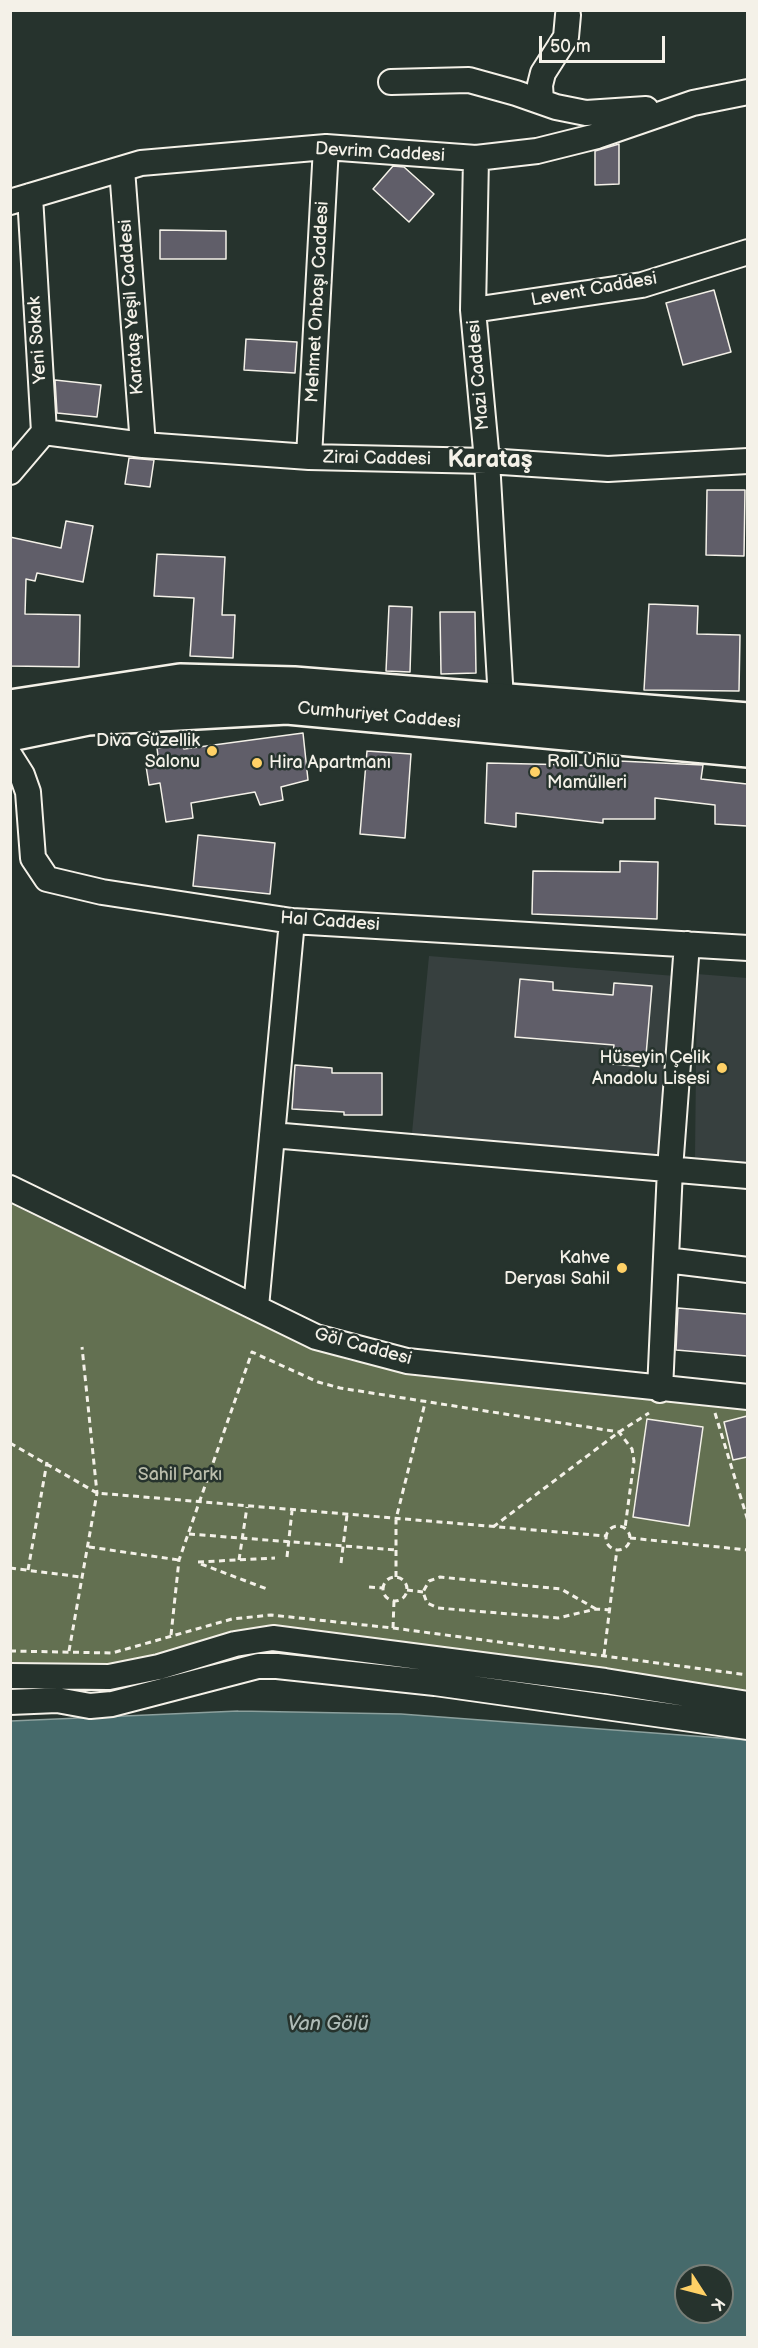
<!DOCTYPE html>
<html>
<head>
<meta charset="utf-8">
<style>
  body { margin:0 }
  #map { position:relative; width:758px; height:2348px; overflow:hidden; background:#26332d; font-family:"Balsamiq Sans",sans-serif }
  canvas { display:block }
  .frame { position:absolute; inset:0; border:12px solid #f4f1e8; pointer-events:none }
  .north { position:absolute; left:674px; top:2264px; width:60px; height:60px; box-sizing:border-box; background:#26332d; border:2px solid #787f78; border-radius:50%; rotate:126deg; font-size:16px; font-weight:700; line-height:24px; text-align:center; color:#f4f1e8 }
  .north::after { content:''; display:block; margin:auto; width:21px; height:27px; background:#ffd166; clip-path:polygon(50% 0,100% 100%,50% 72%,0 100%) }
  .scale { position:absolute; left:539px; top:36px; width:126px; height:27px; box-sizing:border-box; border:3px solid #f4f1e8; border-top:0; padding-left:8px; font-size:18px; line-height:21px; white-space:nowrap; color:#f4f1e8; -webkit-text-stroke:4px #26332d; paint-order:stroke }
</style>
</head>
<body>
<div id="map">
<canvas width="758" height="2348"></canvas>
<div class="frame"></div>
<div class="north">K</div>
<div class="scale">50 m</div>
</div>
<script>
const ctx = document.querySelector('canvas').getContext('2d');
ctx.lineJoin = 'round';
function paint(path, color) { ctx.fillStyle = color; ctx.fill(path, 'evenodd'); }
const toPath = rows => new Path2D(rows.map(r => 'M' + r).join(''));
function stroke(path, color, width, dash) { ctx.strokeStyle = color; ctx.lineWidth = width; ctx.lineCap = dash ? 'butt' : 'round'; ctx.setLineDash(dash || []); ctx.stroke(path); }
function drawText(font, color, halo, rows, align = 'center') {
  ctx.font = font + ' "Balsamiq Sans",sans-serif'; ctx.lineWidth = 5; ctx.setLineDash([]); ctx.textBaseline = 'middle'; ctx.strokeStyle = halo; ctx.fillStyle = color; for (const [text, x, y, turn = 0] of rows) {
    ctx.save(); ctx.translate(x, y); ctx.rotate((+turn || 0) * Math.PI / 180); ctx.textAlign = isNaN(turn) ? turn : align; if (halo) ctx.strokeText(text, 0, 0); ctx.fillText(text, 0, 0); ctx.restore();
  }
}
const built = toPath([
  [429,956,675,976,659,1160,412,1133],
  [697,974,747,978,747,1163,695,1157]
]);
const green = toPath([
  [11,1204,306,1347,352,1361,747,1410,747,1695,263,1628,113,1667,11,1666]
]);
const water = toPath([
  [238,1711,401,1714,747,1740,747,2337,11,2337,11,1721,238,1711],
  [686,2276,722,2276,722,2312,686,2312,686,2276]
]);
const building = toPath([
  [619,144,619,184,595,185,595,151,619,144],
  [393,166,404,167,434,194,409,222,373,189,393,166],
  [160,230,226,231,226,259,160,259,160,230],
  [714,290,731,352,683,365,666,303,714,290],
  [246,339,297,342,295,373,244,370,246,339],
  [55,380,101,385,97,417,57,413,55,380],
  [129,458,154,460,150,487,125,484,129,458],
  [707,490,745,490,744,556,706,555,707,490],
  [66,521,93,526,83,582,37,573,35,581,26,579,25,614,80,615,79,667,10,666,10,537,61,548,66,521],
  [157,554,225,557,222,615,235,615,233,658,190,656,194,598,154,596,157,554],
  [649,604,698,606,697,634,740,635,739,691,644,690,649,604],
  [389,606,412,607,410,672,386,671,389,606],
  [440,612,475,612,476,673,441,674,440,612],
  [303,733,308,780,281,787,283,800,260,805,255,792,191,803,193,818,166,822,160,783,149,785,146,766,159,764,157,748,183,745,184,749,303,733],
  [367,751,411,754,405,838,360,834,367,751],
  [619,761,703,765,701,779,747,784,747,826,715,824,715,805,655,798,655,819,603,819,603,823,516,813,516,827,485,823,487,763,619,766,619,761],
  [198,835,275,843,270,894,193,886,198,835],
  [620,861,658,862,657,919,532,914,533,871,620,872,620,861],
  [520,979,553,982,553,990,613,995,614,983,652,986,645,1067,612,1064,614,1045,515,1037,520,979],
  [295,1065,332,1068,332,1073,382,1073,382,1115,344,1115,344,1112,292,1109,295,1065],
  [678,1308,747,1314,747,1356,676,1350,678,1308],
  [747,1416,747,1457,733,1460,724,1422,747,1416],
  [647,1419,703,1427,689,1526,633,1517,647,1419]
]);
const path = toPath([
  [715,1413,748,1521],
  [10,1443,97,1493,606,1536],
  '606 1538a12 12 0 1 1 24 0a12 12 0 1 1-24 0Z',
  [493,1527,619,1432,649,1413],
  [189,1534,396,1550],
  [630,1538,748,1550],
  [89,1547,179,1560],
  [287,1557,292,1511],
  [239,1560,247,1507],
  [198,1562,275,1558],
  [341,1563,347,1515],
  [201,1564,267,1589],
  [10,1568,81,1577],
  [28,1570,47,1462],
  '383 1589a12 12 0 1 1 24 0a12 12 0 1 1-24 0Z',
  [396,1577,396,1519,425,1403],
  [369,1587,383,1588],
  [407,1590,423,1592],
  [596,1609,561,1589,440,1577,429,1581,423,1592,427,1603,438,1608,558,1618,596,1609,610,1610],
  [393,1628,394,1601],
  [171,1635,179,1560,252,1352,318,1382,340,1388,619,1432,632,1449,634,1461,625,1528],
  [10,1651,112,1653,232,1619,271,1615,393,1628,748,1675],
  [69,1651,97,1493,82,1347],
  [604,1655,617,1549]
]);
const minor = toPath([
  [391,82,469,80,516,93,556,107,586,113,646,109],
  [541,101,540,85,543,73,566,37,568,15],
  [476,158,473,310,487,461,501,700],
  [122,169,143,445],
  [10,202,141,163,326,147,476,158,537,151,597,136,693,103,748,92],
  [473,310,642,285,748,252],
  [44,432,143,445,309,457,487,461,608,469,748,461],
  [309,457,326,147],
  [10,472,44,432,30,196],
  [10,756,22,775,28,792,33,858,47,879,102,892,292,921,748,948],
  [272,1135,748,1176],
  [10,1188,316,1337,407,1361,748,1397],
  [666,1260,748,1270],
  [256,1307,292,921],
  [660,1390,670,1169,687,944],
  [10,1676,109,1677,159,1667,235,1644,273,1638,605,1681,748,1704],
  [10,1702,57,1700,90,1706,112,1704,258,1666,277,1666,435,1683,748,1727]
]);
const highway = toPath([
  [10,707,180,681,294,684,748,720],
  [10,734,88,718,287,707,748,750]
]);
const markers = [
  [212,751,6,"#ffd166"],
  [257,763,6,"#ffd166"],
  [535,772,6,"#ffd166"],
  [722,1068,6,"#ffd166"],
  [622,1268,6,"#ffd166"]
];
const streetNames = [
  ["Devrim Caddesi",380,153,3],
  ["Levent Caddesi",594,290,-10],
  ["Mehmet Onbaşı Caddesi",318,302,-87],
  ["Karataş Yeşil Caddesi",132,307,-94],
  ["Yeni Sokak",38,340,-94],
  ["Mazi Caddesi",479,375,-95],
  ["Zirai Caddesi",377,459,1],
  ["Cumhuriyet Caddesi",379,716,5],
  ["Hal Caddesi",330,922,4],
  ["Göl Caddesi",363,1347,15]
];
const poiNames = [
  ["Diva Güzellik",200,741],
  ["Salonu",200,762],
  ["Roll Unlu",547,762,"left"],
  ["Mamülleri",547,783,"left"],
  ["Hira Apartmanı",269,763,"left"],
  ["Hüseyin Çelik",710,1058],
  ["Anadolu Lisesi",710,1079],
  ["Kahve",610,1258],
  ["Deryası Sahil",610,1279]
];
const parkNames = [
  ["Sahil Parkı",180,1475]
];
const waterNames = [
  ["Van Gölü",328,2025]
];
const districtNames = [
  ["Karataş",490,461]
];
paint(built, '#37403f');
paint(green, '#637051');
paint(water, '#466a6b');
stroke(water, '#8ca09d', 1.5);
paint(building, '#605e69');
stroke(building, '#f4f1e8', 1.5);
stroke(minor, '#f4f1e8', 28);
stroke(highway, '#f4f1e8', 38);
stroke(path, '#f4f1e8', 3, [6, 4.5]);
stroke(minor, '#26332d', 24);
stroke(highway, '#26332d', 33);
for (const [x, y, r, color] of markers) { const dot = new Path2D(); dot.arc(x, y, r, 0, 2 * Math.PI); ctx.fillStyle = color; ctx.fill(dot); stroke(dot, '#26332d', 2); }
drawText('18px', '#f4f1e8', '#26332d', streetNames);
drawText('18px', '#f4f1e8', '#26332d', poiNames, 'right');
drawText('18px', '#babdac', '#26332d', parkNames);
drawText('italic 20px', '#aebbb6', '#26332d', waterNames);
drawText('bold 24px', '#f4f1e8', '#26332d', districtNames);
</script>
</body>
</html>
